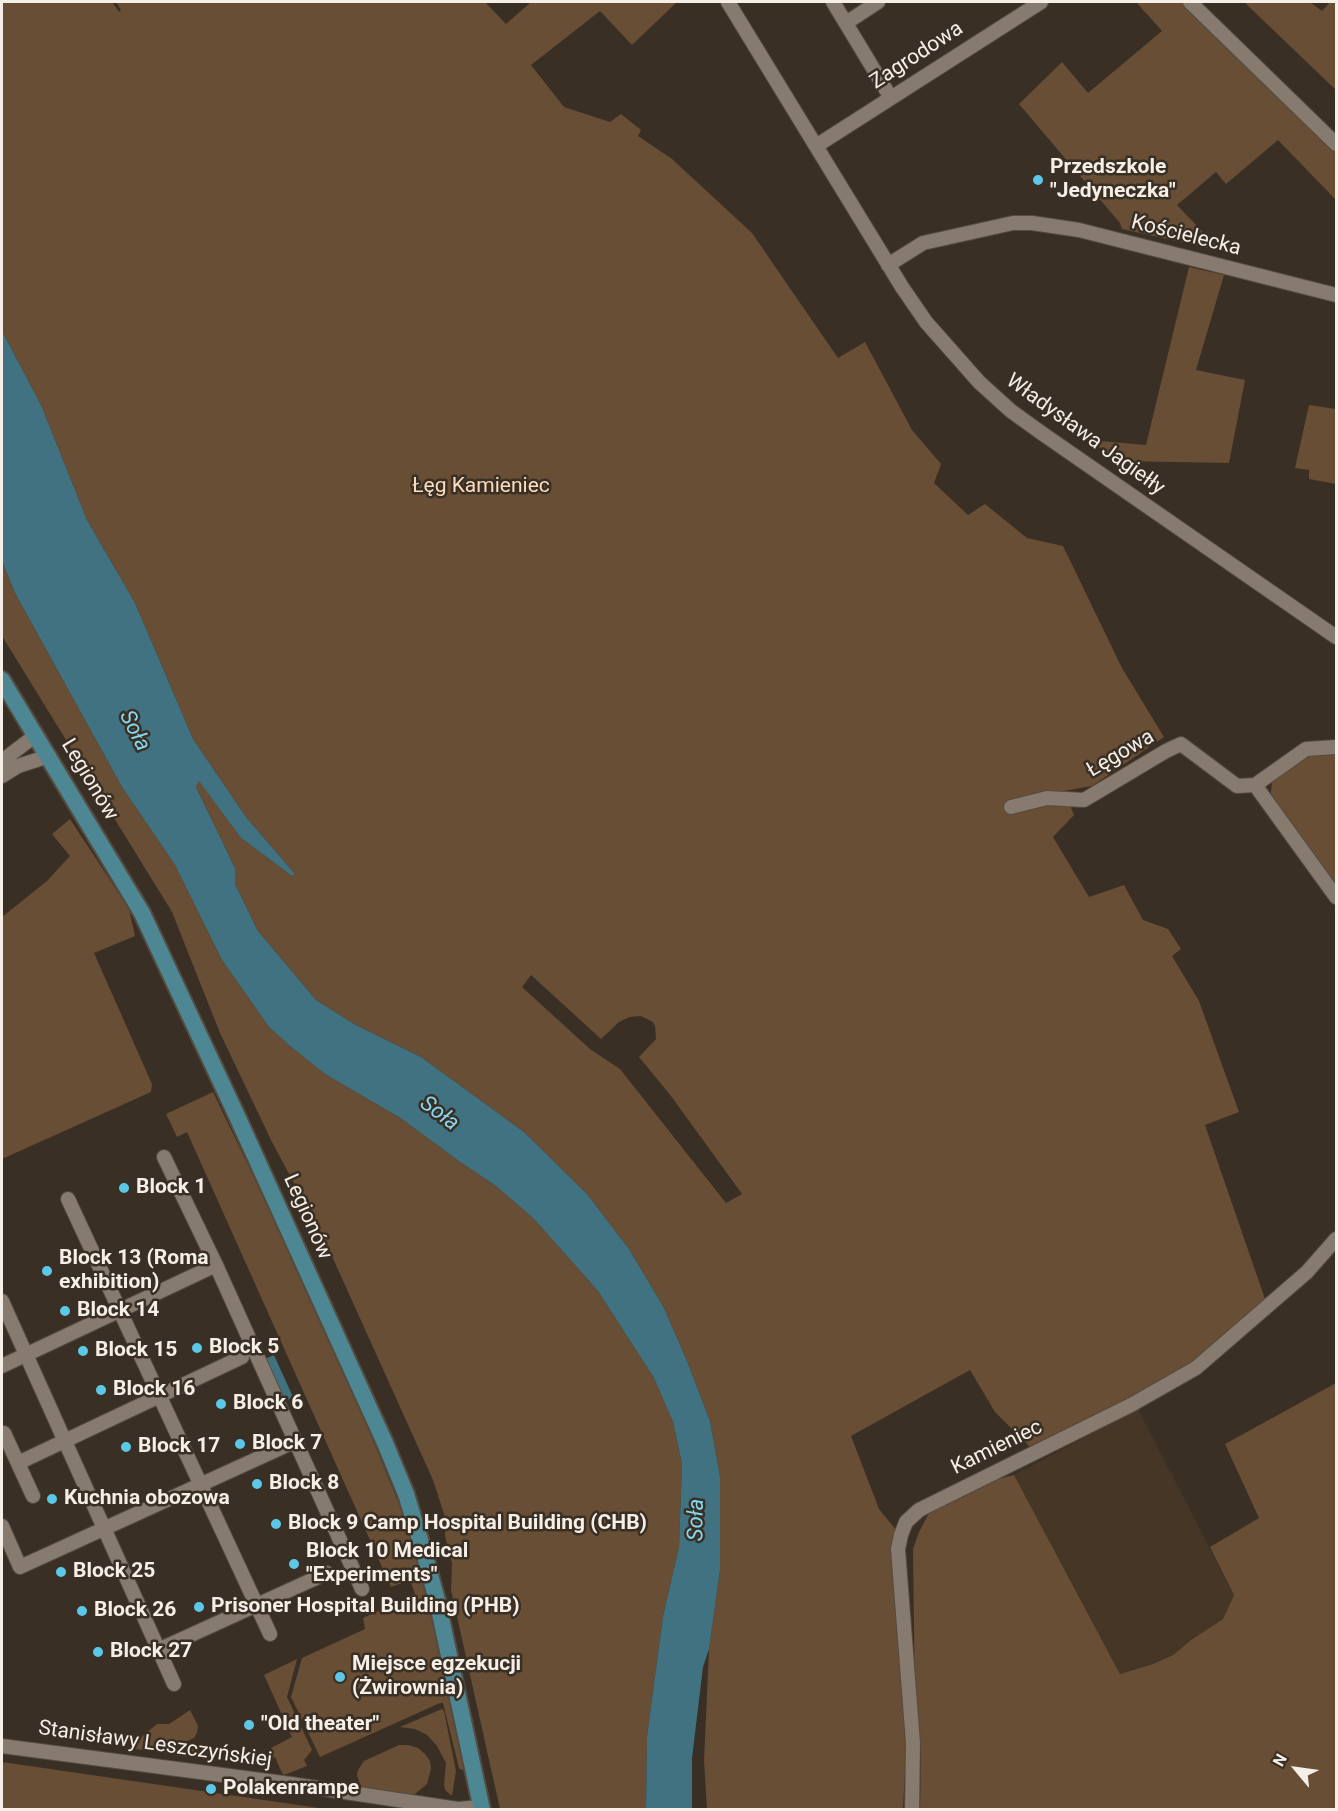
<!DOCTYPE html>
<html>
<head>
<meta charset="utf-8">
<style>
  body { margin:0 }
  #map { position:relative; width:1338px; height:1811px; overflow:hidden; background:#3a2f24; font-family:Roboto,sans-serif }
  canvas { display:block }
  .frame { position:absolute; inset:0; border:3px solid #f6efe7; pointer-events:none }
  .north { position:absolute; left:1266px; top:1739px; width:60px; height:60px; -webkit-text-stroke:4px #3a2f24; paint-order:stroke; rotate:299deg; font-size:16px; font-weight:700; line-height:24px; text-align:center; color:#f6efe7 }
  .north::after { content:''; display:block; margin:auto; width:21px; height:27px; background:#f6efe7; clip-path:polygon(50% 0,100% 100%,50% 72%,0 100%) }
</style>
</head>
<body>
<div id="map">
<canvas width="1338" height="1811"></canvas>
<div class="frame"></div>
<div class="north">N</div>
</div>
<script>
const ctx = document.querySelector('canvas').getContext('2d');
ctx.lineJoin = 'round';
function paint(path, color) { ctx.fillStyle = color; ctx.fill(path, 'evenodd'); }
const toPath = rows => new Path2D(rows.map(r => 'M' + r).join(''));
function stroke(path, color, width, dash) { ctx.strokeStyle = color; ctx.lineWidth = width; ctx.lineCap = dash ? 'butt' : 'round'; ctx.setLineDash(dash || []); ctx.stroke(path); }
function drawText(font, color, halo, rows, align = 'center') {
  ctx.font = font + ' Roboto,sans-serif'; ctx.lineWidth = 5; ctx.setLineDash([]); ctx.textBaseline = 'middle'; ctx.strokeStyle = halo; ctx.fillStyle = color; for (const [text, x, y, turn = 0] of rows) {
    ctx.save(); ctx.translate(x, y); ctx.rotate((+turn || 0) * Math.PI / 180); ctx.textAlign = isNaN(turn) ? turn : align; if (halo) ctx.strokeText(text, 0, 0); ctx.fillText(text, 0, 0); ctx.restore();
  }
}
const built = toPath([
  [1138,1409,1234,1595,1223,1619,1191,1640,1172,1655,1153,1664,1120,1674,1014,1475]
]);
const green = toPath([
  [2,2,112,2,119,12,121,10,116,2,485,2,506,24,531,2,677,2,632,45,600,11,531,65,564,107,610,122,621,114,641,130,638,136,672,159,752,233,838,358,865,342,912,430,941,464,934,483,968,515,985,504,1027,538,1063,546,1122,668,1164,737,1092,786,1064,791,1074,815,1053,837,1089,897,1124,885,1143,920,1168,929,1181,949,1172,956,1199,1001,1239,1112,1205,1125,1265,1299,1183,1371,1129,1402,1030,1447,995,1412,970,1370,851,1436,879,1509,897,1531,895,1559,906,1751,903,1809,707,1809,704,1761,709,1649,720,1570,720,1476,710,1421,687,1361,664,1308,629,1249,587,1194,524,1132,421,1057,354,1024,316,1000,258,931,235,884,235,868,196,787,199,780,241,838,292,876,295,874,246,817,193,739,135,603,87,520,41,405,2,331],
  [531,975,601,1039,619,1022,630,1017,641,1016,653,1022,655,1026,656,1039,639,1057,671,1096,742,1194,726,1203,620,1069,590,1049,522,987],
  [1136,2,1184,2,1336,151,1336,200,1278,140,1226,184,1216,172,1177,205,1221,251,1122,229,1120,223,1019,104,1062,62,1088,93,1162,31],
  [1244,2,1310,2,1322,11,1330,2,1336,2,1336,90],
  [1189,267,1224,275,1196,370,1245,380,1229,463,1119,461,1089,440,1146,445],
  [1309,405,1336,409,1336,484,1309,479,1309,470,1295,468],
  [2,561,15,593,122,787,175,865,222,960,269,1027,290,1046,325,1074,402,1119,460,1162,496,1186,534,1219,598,1291,654,1378,673,1422,682,1464,679,1547,663,1616,647,1736,646,1809,500,1809,451,1590,452,1563,445,1536,445,1517,433,1480,326,1243,272,1142,220,1033,172,912,2,636],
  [1336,753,1336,887,1270,800,1272,782,1309,756],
  [70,819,129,909,135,936,94,953,152,1084,151,1092,2,1159,2,917,47,881,70,856,52,834],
  [213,1092,260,1190,366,1423,405,1519,437,1630,464,1769,462,1770,459,1768,443,1703,440,1703,320,1757,291,1697,302,1658,365,1629,363,1618,415,1594,410,1580,391,1587,187,1132,177,1137,166,1114],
  [1336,1383,1336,1809,920,1809,921,1753,915,1710,913,1549,919,1532,929,1513,998,1479,1014,1475,1120,1674,1153,1664,1173,1655,1191,1640,1223,1619,1234,1595,1210,1547,1259,1518,1225,1444],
  [297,1659,287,1697,312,1750,304,1760,307,1766,284,1775,282,1773,275,1757,266,1761,263,1755,273,1751,271,1748,292,1737,264,1675],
  [442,1709,444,1711,456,1771,452,1796,445,1790,444,1785,446,1763,437,1746,427,1735,415,1729,400,1727],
  [190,1710,198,1726,197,1733,194,1738,175,1747,177,1753,199,1745,204,1747,199,1749,202,1756,208,1753,208,1751,212,1760,128,1748,157,1724,169,1724],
  [399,1745,408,1745,418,1748,425,1754,430,1761,431,1769,427,1784,415,1794,406,1796,365,1790,360,1784,357,1775,358,1770,364,1761],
  [2,1762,319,1808,319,1809,2,1809]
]);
const water = toPath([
  [2,331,41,405,87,520,135,603,193,739,246,817,295,874,292,876,241,838,199,781,196,787,235,868,235,884,258,931,316,1000,354,1024,421,1057,524,1132,587,1194,629,1249,664,1308,687,1361,710,1421,720,1476,720,1570,709,1649,703,1667,692,1758,692,1809,646,1809,647,1736,663,1616,679,1547,682,1464,673,1422,654,1378,598,1291,534,1219,496,1186,460,1162,402,1119,325,1074,290,1046,269,1027,222,960,175,865,122,787,15,593,2,561],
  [274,1355,293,1397,284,1402,265,1359]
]);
const minor = toPath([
  [728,2,902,287,926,322,979,382,1011,411,1043,434,1336,637],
  [833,2,891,98],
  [1190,2,1336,144],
  [846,23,878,2],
  [816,146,1041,2],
  [888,265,923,243,1013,223,1032,223,1079,230,1336,295],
  [2,761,36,735],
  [2,776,18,766,49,756],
  [1255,785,1336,897],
  [1011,807,1047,798,1084,800,1166,751,1181,744,1237,786,1255,785,1306,749,1336,747],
  [164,1157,216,1265,362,1589],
  [68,1199,270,1634],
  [2,1301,174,1684],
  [2,1366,216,1265],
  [4,1433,33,1496],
  [18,1463,242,1357],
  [2,1526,20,1567,296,1441],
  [158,1650,327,1573],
  [2,1746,291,1784,458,1809,481,1807],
  [912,1810,913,1743,898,1549,901,1535,906,1522,919,1510,1131,1405,1196,1368,1307,1272,1336,1239]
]);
const major = toPath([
  [2,680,142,913,236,1114,385,1443,406,1494,425,1556,438,1604,482,1810]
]);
const markers = [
  [1038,180,6,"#5bc8e7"],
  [124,1188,6,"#5bc8e7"],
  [47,1271,6,"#5bc8e7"],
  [65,1311,6,"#5bc8e7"],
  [197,1348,6,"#5bc8e7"],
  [83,1351,6,"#5bc8e7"],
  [101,1390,6,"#5bc8e7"],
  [221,1404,6,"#5bc8e7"],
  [240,1444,6,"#5bc8e7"],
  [126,1447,6,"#5bc8e7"],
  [257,1484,6,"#5bc8e7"],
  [52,1499,6,"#5bc8e7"],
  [276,1524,6,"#5bc8e7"],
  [294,1564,6,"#5bc8e7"],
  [61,1572,6,"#5bc8e7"],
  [199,1607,6,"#5bc8e7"],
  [82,1611,6,"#5bc8e7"],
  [98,1652,6,"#5bc8e7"],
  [340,1677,6,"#5bc8e7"],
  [249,1725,6,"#5bc8e7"],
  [211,1789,6,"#5bc8e7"]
];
const streetNames = [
  ["Zagrodowa",917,56,-33],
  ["Kościelecka",1186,236,14],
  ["Władysława Jagiełły",1085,435,36],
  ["Łęgowa",1121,754,-30],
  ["Legionów",89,780,59],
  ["Legionów",307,1217,66],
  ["Kamieniec",997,1448,-26],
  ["Stanisławy Leszczyńskiej",155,1745,8]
];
const poiNames = [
  ["Przedszkole",1050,168],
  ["\"Jedyneczka\"",1050,192],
  ["Block 1",136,1188],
  ["Block 13 (Roma",59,1259],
  ["exhibition)",59,1283],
  ["Block 14",77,1311],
  ["Block 5",209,1348],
  ["Block 15",95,1351],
  ["Block 16",113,1390],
  ["Block 6",233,1404],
  ["Block 7",252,1444],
  ["Block 17",138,1447],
  ["Block 8",269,1484],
  ["Kuchnia obozowa",64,1499],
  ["Block 9 Camp Hospital Building (CHB)",288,1524],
  ["Block 10 Medical",306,1552],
  ["\"Experiments\"",306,1576],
  ["Block 25",73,1572],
  ["Prisoner Hospital Building (PHB)",211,1607],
  ["Block 26",94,1611],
  ["Block 27",110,1652],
  ["Miejsce egzekucji",352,1665],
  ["(Żwirownia)",352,1689],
  ["\"Old theater\"",261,1725],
  ["Polakenrampe",223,1789]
];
const parkNames = [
  ["Łęg Kamieniec",481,487]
];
const waterNames = [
  ["Soła",134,731,63],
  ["Soła",439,1114,37],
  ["Soła",697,1520,-89]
];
paint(built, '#463626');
paint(green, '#674e34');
paint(water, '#407281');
stroke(minor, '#544b41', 16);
stroke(major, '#544b41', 20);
stroke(minor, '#877a6e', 14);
stroke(major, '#4d8793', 16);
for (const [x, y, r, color] of markers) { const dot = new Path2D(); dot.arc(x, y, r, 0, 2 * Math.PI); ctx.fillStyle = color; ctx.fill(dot); stroke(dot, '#3a2f24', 2); }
drawText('21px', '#f6efe7', '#3a2f24', streetNames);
drawText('bold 21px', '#f6efe7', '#3a2f24', poiNames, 'left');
drawText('21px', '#fcddbe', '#3a2f24', parkNames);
drawText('italic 22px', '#85d9f3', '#3a2f24', waterNames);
</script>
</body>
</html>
